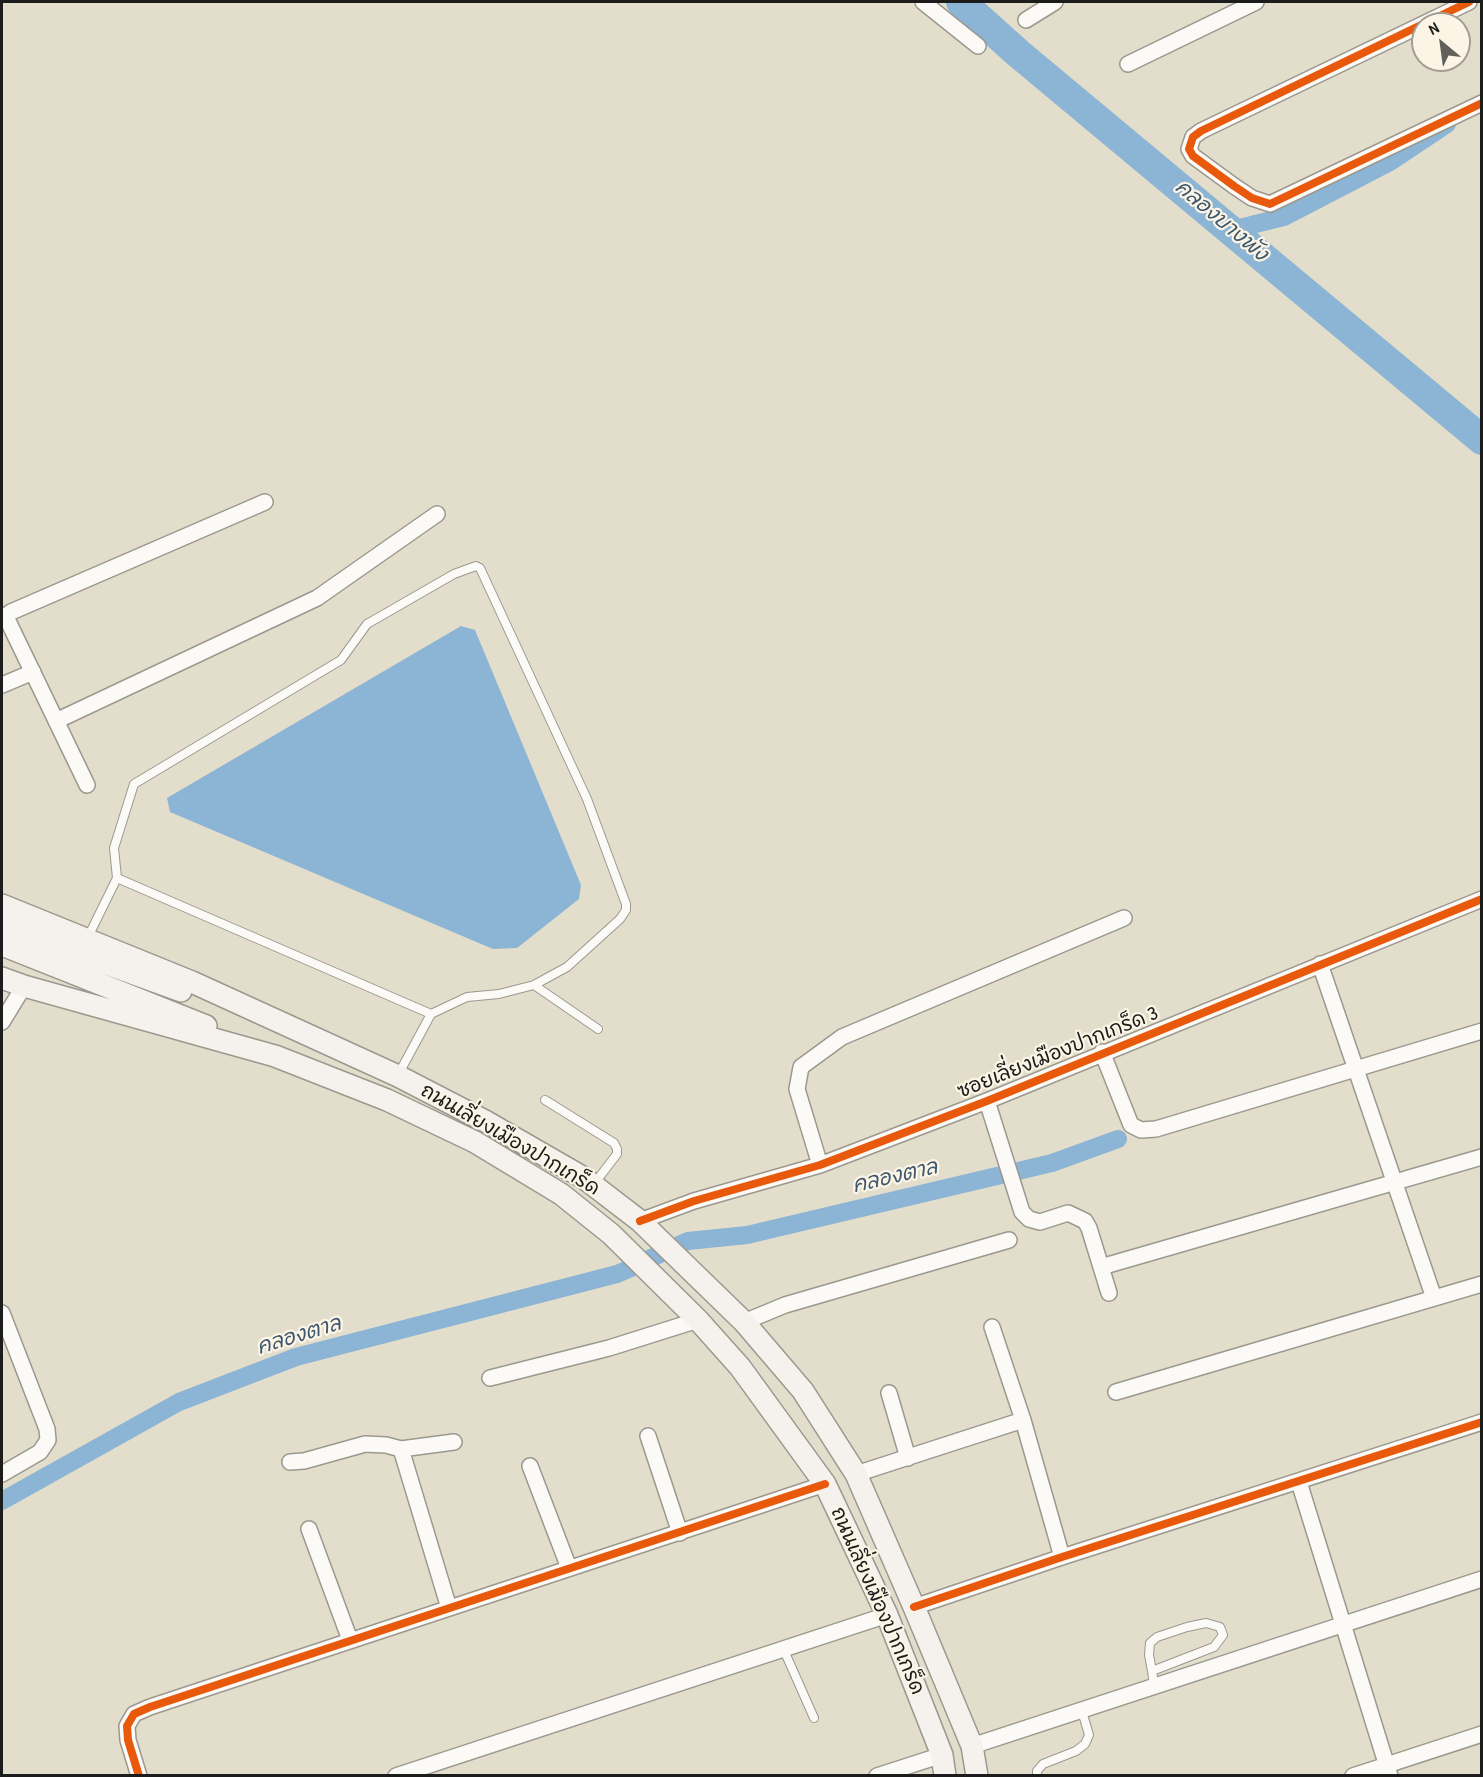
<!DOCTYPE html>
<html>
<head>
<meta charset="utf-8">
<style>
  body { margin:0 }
  #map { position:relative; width:1483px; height:1777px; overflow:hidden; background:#e3decc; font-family:"Patrick Hand",sans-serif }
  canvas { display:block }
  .frame { position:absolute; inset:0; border:3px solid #1c1c1c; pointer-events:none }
  .north { position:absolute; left:1411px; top:12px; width:60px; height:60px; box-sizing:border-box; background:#fcf5e5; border:2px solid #a29e95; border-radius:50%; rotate:331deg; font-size:16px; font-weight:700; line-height:24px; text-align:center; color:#1c1c1c }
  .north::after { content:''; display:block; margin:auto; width:21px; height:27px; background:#62605a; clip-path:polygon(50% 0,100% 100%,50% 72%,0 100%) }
</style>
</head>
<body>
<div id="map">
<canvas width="1483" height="1777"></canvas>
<div class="frame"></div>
<div class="north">N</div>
</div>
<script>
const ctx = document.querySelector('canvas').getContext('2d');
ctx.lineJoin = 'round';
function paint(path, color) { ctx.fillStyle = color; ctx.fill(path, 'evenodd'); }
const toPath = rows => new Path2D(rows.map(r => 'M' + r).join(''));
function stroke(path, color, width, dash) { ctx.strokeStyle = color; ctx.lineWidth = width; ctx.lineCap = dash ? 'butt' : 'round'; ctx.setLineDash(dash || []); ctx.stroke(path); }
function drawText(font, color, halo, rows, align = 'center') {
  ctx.font = font + ' "Patrick Hand","Playpen Sans Thai",sans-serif'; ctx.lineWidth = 4.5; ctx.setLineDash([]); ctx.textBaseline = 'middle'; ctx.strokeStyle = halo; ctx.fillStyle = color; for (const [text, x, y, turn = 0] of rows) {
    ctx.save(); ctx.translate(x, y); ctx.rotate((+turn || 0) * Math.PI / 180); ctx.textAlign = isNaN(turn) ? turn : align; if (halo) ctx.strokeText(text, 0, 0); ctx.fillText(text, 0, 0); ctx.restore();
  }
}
const water = toPath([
  [461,626,475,630,581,885,579,899,517,948,493,949,170,812,167,798]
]);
const canal = toPath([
  [1231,230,1284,217,1390,162,1447,124],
  [679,1245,688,1241,747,1235,1052,1163,1118,1139],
  [649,1259,660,1254],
  [2,1501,179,1402,296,1357,617,1274,631,1268]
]);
const river = toPath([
  [961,2,1019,54,1482,440]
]);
const service = toPath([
  [117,878,431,1014],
  [87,939,117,878,114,848,134,784,341,660,367,624,454,574,476,566,480,568,587,799,626,904,626,910,620,919,567,967,534,985,499,994,467,997,431,1014,398,1075],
  [534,985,598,1029],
  [545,1100,614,1143,617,1149,617,1154,594,1184],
  [783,1648,814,1718],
  [1152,1671,1214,1647,1223,1635,1220,1627,1206,1623,1187,1627,1157,1637,1150,1643,1149,1655,1152,1671,1154,1685],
  [1037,1776,1037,1771,1043,1764,1076,1751,1085,1744,1089,1735,1082,1711]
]);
const minor = toPath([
  [923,2,978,46],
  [1469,2,1201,131,1193,137,1189,149,1193,156,1234,186,1252,198,1270,204,1482,103],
  [1026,20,1055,2],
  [1128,64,1256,2],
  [2,685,33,672],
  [56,721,317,598,437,514],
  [87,785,8,621,7,615,11,612,265,502],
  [1320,964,1434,1298],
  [2,1022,24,986],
  [1102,1052,1131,1125,1141,1130,1156,1129,1482,1031],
  [987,1101,1022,1212,1029,1219,1040,1222,1068,1213,1085,1221,1089,1228,1109,1293],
  [820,1165,797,1089,801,1067,842,1037,1124,918],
  [640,1221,694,1201,820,1165,987,1101,1482,899],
  [1101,1267,1482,1157],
  [2,1313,47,1429,48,1440,40,1452,2,1474],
  [744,1322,785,1305,1009,1240],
  [992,1327,1023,1420,1062,1557],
  [490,1378,609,1348,698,1320],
  [1116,1392,1482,1284],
  [889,1393,908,1458],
  [648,1436,680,1533],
  [401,1449,454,1442],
  [290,1462,304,1461,365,1444,386,1445,401,1449,449,1608],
  [530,1466,569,1568],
  [856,1474,1023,1420],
  [1299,1482,1390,1776],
  [309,1529,350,1640],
  [914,1607,1062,1557,1482,1422],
  [972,1746,1482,1579],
  [139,1776,128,1740,127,1726,134,1714,150,1707,825,1484],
  [396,1776,887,1615],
  [877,1776,942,1755],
  [1353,1776,1482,1734]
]);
const secondary = toPath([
  [2,905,192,982,398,1076,485,1121,584,1178,640,1221,744,1322,803,1391,856,1474,914,1607,972,1746,977,1776],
  [2,926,181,991],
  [2,945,206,1026],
  [2,978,24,986,275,1056,387,1100,475,1142,561,1194,611,1234,698,1320,740,1367,825,1484,887,1615,942,1755,945,1776]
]);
const cycleway = toPath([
  [1469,2,1201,131,1193,137,1189,149,1193,156,1234,186,1252,198,1270,204,1482,103],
  [640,1221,694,1201,820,1165,987,1101,1482,899],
  [914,1607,1062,1557,1482,1422],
  [139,1776,128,1740,127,1726,134,1714,150,1707,825,1484]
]);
const streetNames = [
  ["ซอยเลี่ยงเมืองปากเกร็ด 3",1058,1053,-22],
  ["ถนนเลี่ยงเมืองปากเกร็ด",510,1140,30],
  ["ถนนเลี่ยงเมืองปากเกร็ด",877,1601,66]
];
const waterNames = [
  ["คลองบางพัง",1221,221,40],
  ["คลองตาล",895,1177,-13],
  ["คลองตาล",299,1336,-17]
];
paint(water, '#8cb4d4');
stroke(canal, '#8cb4d4', 18);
stroke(river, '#8cb4d4', 30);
stroke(service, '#9b988e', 10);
stroke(minor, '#9b988e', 18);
stroke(secondary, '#9b988e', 24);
stroke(service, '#fbfaf7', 8);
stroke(minor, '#fbfaf7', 15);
stroke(secondary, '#f5f2ed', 21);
stroke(cycleway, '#e8590c', 8);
drawText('20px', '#1c1c1c', '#fcf5e5', streetNames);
drawText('italic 21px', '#3e5870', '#fcf5e5', waterNames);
</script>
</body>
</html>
